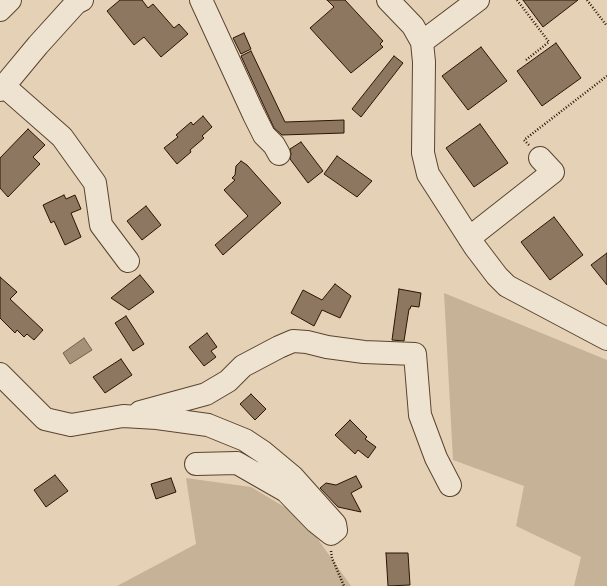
<!DOCTYPE html>
<html>
<head>
<meta charset="utf-8">
<style>
  body { margin:0 }
  canvas { display:block; background:#e5d2b6 }
</style>
</head>
<body>
<canvas width="607" height="586"></canvas>
<script>
const ctx = document.querySelector('canvas').getContext('2d');
ctx.lineJoin = 'round';
function paint(path, color) { ctx.fillStyle = color; ctx.fill(path, 'evenodd'); }
const toPath = rows => new Path2D(rows.map(r => 'M' + r).join(''));
function stroke(path, color, width, dash) { ctx.strokeStyle = color; ctx.lineWidth = width; ctx.lineCap = dash ? 'butt' : 'round'; ctx.setLineDash(dash || []); ctx.stroke(path); }
const green = toPath([
  [444,293,607,360,607,586,574,586,581,557,516,526,524,486,453,460],
  [186,478,251,487,303,518,351,586,117,586,196,544]
]);
const water = toPath([
  [84,338,92,350,70,364,63,353,84,338]
]);
const building = toPath([
  [120,0,142,0,148,8,153,4,174,28,179,24,188,34,161,57,144,37,134,45,107,11,120,0],
  [327,0,345,0,383,41,380,44,383,47,351,73,310,28,334,7,327,0],
  [523,0,578,0,543,27,523,0],
  [244,33,251,49,241,54,233,38,244,33],
  [556,43,581,78,542,106,517,71,556,43],
  [481,47,507,81,468,110,442,76,481,47],
  [251,51,285,122,344,120,344,133,282,135,274,128,241,56,251,51],
  [394,56,403,63,361,117,352,109,394,56],
  [203,116,212,127,202,136,204,138,190,150,191,152,177,164,164,148,178,137,176,135,191,122,193,125,203,116],
  [480,124,508,163,474,187,446,148,480,124],
  [28,129,45,145,33,157,40,164,8,197,0,188,0,158,28,129],
  [301,142,323,171,308,183,290,159,291,154,290,149,301,142],
  [337,156,372,181,357,197,324,174,337,156],
  [241,161,247,165,281,203,223,255,215,245,248,216,224,190,235,180,232,178,235,175,236,166,241,161],
  [64,195,66,199,75,195,81,209,71,213,81,237,65,245,54,221,51,223,43,205,64,195],
  [146,206,161,225,142,240,127,221,146,206],
  [554,217,583,255,550,280,521,242,554,217],
  [607,253,607,285,591,265,607,253],
  [140,275,154,292,129,310,111,298,140,275],
  [0,277,17,292,10,299,43,330,34,340,27,334,24,337,17,330,15,333,0,318,0,277],
  [335,284,351,296,340,318,322,310,314,326,291,313,303,290,322,300,335,284],
  [399,289,421,293,419,307,411,306,410,309,409,309,404,341,392,340,399,289],
  [126,316,144,344,133,351,115,323,126,316],
  [207,333,217,347,211,351,216,357,204,366,189,347,207,333],
  [121,359,132,375,105,393,93,377,121,359],
  [251,394,266,409,255,420,240,404,251,394],
  [350,420,367,437,365,439,376,447,368,458,358,450,355,454,335,435,350,420],
  [55,475,68,491,46,507,34,490,55,475],
  [356,476,362,487,351,493,361,512,338,507,320,488,326,483,336,485,356,476],
  [171,478,176,492,156,499,151,484,171,478],
  [386,553,408,553,410,585,388,586,386,553]
]);
const path = toPath([
  [517,0,549,42,526,60],
  [587,0,607,26],
  [529,145,524,140,607,76],
  [331,551,332,558,344,586]
]);
const minor = toPath([
  [201,0,254,115,264,135,274,145,279,154],
  [388,0,413,26,422,42,424,62,423,153,428,174,475,247,497,276,507,286,607,339],
  [0,10,10,0],
  [422,42,478,0],
  [4,86,62,137,95,183,101,225,128,261],
  [0,90,4,86,38,45,76,3,82,0],
  [469,238,553,172,540,158],
  [0,374,45,419,71,425,123,416,157,418,208,425,245,440,263,452,293,477,335,524,336,530,331,534,316,522,286,491,237,463,196,464],
  [140,412,206,394,228,381,243,366,279,347,293,341,307,342,327,347,364,352,415,354,420,415,436,458,450,485]
]);
paint(green, '#c6b297');
paint(water, '#a69179');
stroke(water, '#765f49', 1);
paint(building, '#8d7760');
stroke(building, '#2d1402', 1);
stroke(minor, '#5b442f', 24);
stroke(path, '#2d1402', 2.5, [1, 2]);
stroke(minor, '#eee2d0', 22);
</script>
</body>
</html>
